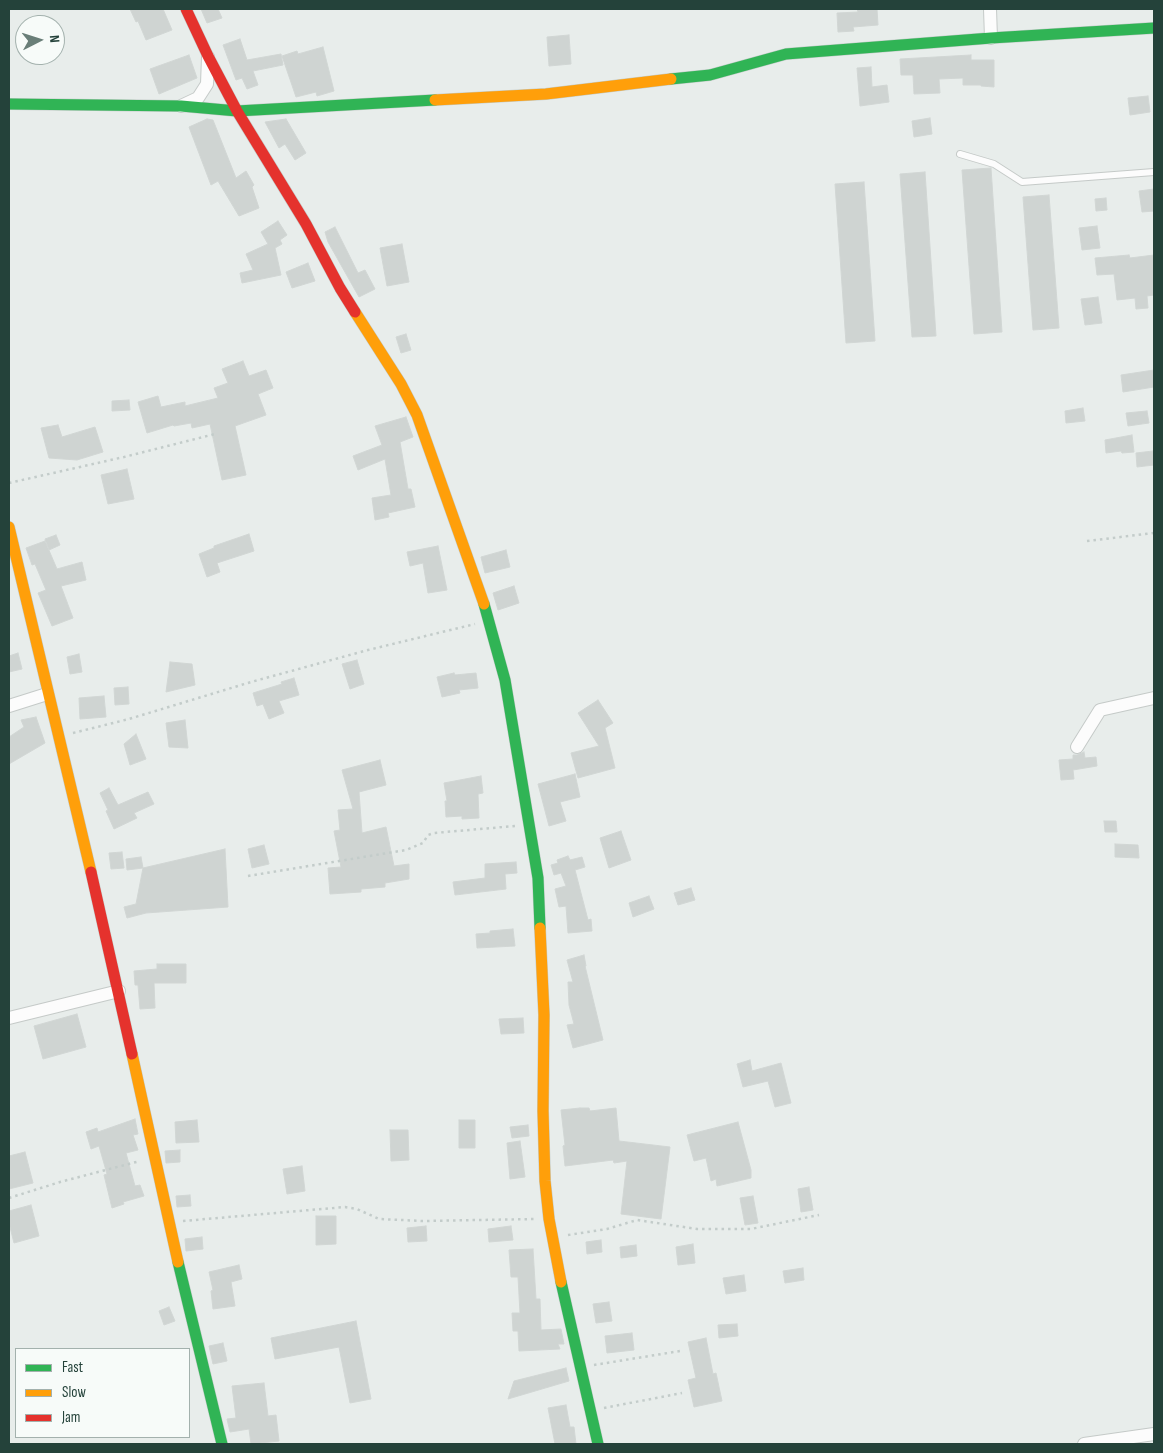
<!DOCTYPE html>
<html>
<head>
<meta charset="utf-8">
<style>
  body { margin:0 }
  #map { position:relative; width:1163px; height:1453px; overflow:hidden; background:#e8edeb; font-family:"Sofia Sans Condensed",sans-serif }
  canvas { display:block }
  .frame { position:absolute; inset:0; border:10px solid #24423a; pointer-events:none }
  .legend { position:absolute; left:15px; top:1348px; width:175px; height:90px; box-sizing:border-box; background:#f7fbf9; border:1px solid #a3b1ad; margin:0; padding:6px 9px; list-style:none; font-size:15px; color:#24423a }
  .legend li { display:flex; align-items:center; gap:10px; height:25px }
  .legend b { width:25px; border:1px solid #a3b1ad }
  .north { position:absolute; left:15px; top:15px; width:50px; height:50px; box-sizing:border-box; background:#f7fbf9; border:1px solid #a3b1ad; border-radius:50%; rotate:85deg; font-size:14px; font-weight:700; line-height:20px; text-align:center; color:#24423a }
  .north::after { content:''; display:block; margin:auto; width:18px; height:22px; background:#697e78; clip-path:polygon(50% 0,100% 100%,50% 72%,0 100%) }
</style>
</head>
<body>
<div id="map">
<canvas width="1163" height="1453"></canvas>
<div class="frame"></div>
<ul class="legend">
<li><b style="height:6px;background:#30b455"></b>Fast</li>
<li><b style="height:6px;background:#ff9f0a"></b>Slow</li>
<li><b style="height:6px;background:#e5322d"></b>Jam</li>
</ul>
<div class="north">N</div>
</div>
<script>
const ctx = document.querySelector('canvas').getContext('2d');
ctx.lineJoin = 'round';
function paint(path, color) { ctx.fillStyle = color; ctx.fill(path, 'evenodd'); }
const toPath = rows => new Path2D(rows.map(r => 'M' + r).join(''));
function stroke(path, color, width, dash) { ctx.strokeStyle = color; ctx.lineWidth = width; ctx.lineCap = dash ? 'butt' : 'round'; ctx.setLineDash(dash || []); ctx.stroke(path); }
const building = toPath([
  [130,9,163,9,172,30,146,40,138,21,136,22,130,9],
  [201,9,218,9,222,18,207,23,201,9],
  [857,9,877,9,878,25,853,27,854,31,838,32,837,13,858,12,857,9],
  [569,35,571,64,549,66,547,37,569,35],
  [240,39,247,60,281,54,283,65,253,71,258,85,247,89,242,78,236,80,223,45,240,39],
  [323,47,334,91,317,96,316,92,296,97,282,56,297,51,298,54,323,47],
  [189,55,197,78,159,94,150,69,189,55],
  [971,55,971,60,994,60,994,87,981,86,981,85,963,85,963,78,939,79,940,93,914,94,913,75,901,75,900,59,971,55],
  [871,67,872,87,887,85,889,102,860,106,857,68,871,67],
  [1148,96,1150,112,1130,115,1128,98,1148,96],
  [930,118,932,134,914,137,912,121,930,118],
  [207,119,213,120,236,178,246,171,254,185,252,187,259,208,239,216,218,181,211,185,189,127,207,119],
  [286,119,306,153,295,160,285,144,279,148,265,122,286,119],
  [991,168,1002,332,974,334,962,170,991,168],
  [925,172,936,336,912,337,900,174,925,172],
  [864,182,875,341,846,343,835,184,864,182],
  [1154,189,1154,211,1142,212,1139,191,1154,189],
  [1049,195,1059,328,1033,330,1023,197,1049,195],
  [1106,198,1107,210,1096,211,1095,199,1106,198],
  [278,221,287,235,280,240,282,244,275,248,281,275,242,283,240,273,253,270,246,254,268,244,261,232,278,221],
  [1097,226,1100,248,1082,250,1079,228,1097,226],
  [335,227,358,273,365,270,375,289,359,297,328,242,325,232,335,227],
  [402,244,409,282,387,286,380,248,402,244],
  [1129,255,1130,258,1154,255,1154,295,1147,296,1148,308,1136,309,1135,298,1117,300,1114,274,1097,275,1095,258,1129,255],
  [308,263,315,281,292,288,286,272,308,263],
  [1098,297,1102,323,1085,325,1081,299,1098,297],
  [406,334,411,350,401,353,396,337,406,334],
  [243,361,249,376,266,370,273,388,258,394,266,415,235,426,246,475,222,480,210,424,192,428,191,423,174,426,173,425,147,433,138,402,158,396,161,407,185,402,185,406,218,398,214,388,228,383,222,369,243,361],
  [1154,370,1154,387,1123,392,1121,375,1154,370],
  [129,400,130,410,112,411,112,401,129,400],
  [1083,408,1085,421,1066,423,1065,411,1083,408],
  [1147,411,1149,423,1128,426,1126,413,1147,411],
  [406,417,413,437,400,442,408,489,411,489,415,507,388,513,389,517,375,520,372,498,391,495,385,459,358,470,353,456,382,445,375,426,406,417],
  [58,425,62,437,95,427,103,452,77,460,49,458,41,428,58,425],
  [1132,435,1134,452,1122,453,1121,451,1106,453,1105,440,1132,435],
  [1153,451,1154,465,1137,467,1136,453,1153,451],
  [127,469,134,499,108,504,101,475,127,469],
  [249,534,254,551,217,563,220,572,207,577,199,554,214,548,214,546,249,534],
  [56,535,60,545,49,550,45,539,56,535],
  [45,541,57,569,82,562,86,580,61,586,73,618,52,626,38,593,46,590,35,564,32,565,26,548,45,541],
  [438,546,447,590,428,593,423,563,410,566,407,552,438,546],
  [506,550,510,567,485,573,481,557,506,550],
  [514,586,519,603,498,610,493,593,514,586],
  [18,653,22,669,9,672,9,656,18,653],
  [79,654,82,672,70,674,67,657,79,654],
  [357,660,364,684,350,689,342,664,357,660],
  [170,662,192,664,195,685,166,692,170,662],
  [454,673,455,675,476,673,478,688,459,690,460,693,442,697,437,677,454,673],
  [294,678,299,695,279,701,284,713,269,719,263,704,257,706,253,693,282,684,281,682,294,678],
  [128,687,129,704,115,705,114,688,128,687],
  [104,696,106,717,80,719,79,698,104,696],
  [598,700,613,723,605,728,615,768,578,778,571,753,599,746,578,713,598,700],
  [36,717,45,743,9,764,9,737,24,727,21,720,36,717],
  [185,720,188,748,169,747,166,723,185,720],
  [136,734,146,759,130,765,124,744,136,734],
  [1084,752,1085,758,1096,757,1097,766,1073,770,1074,779,1061,780,1059,760,1073,759,1073,755,1077,755,1084,752],
  [380,760,386,785,359,792,362,833,386,827,394,866,409,864,409,879,385,883,385,887,361,889,361,892,330,894,328,868,341,867,334,831,340,830,338,810,353,809,342,770,380,760],
  [575,774,580,797,560,802,566,821,549,826,538,784,575,774],
  [481,776,483,793,478,794,479,818,462,819,462,816,446,817,445,801,447,801,444,783,481,776],
  [109,788,118,805,148,792,154,804,134,813,137,818,114,829,106,811,108,810,100,793,109,788],
  [1104,821,1116,821,1117,832,1105,832,1104,821],
  [621,831,631,860,609,868,600,838,621,831],
  [1115,844,1138,845,1139,858,1115,857,1115,844],
  [264,845,269,864,252,868,248,849,264,845],
  [225,849,228,907,146,913,127,918,124,907,136,904,143,868,225,849],
  [122,852,124,868,111,869,109,853,122,852],
  [568,856,570,860,582,857,585,867,575,870,588,920,591,919,592,931,568,933,566,906,559,907,555,889,566,886,561,873,554,875,551,865,558,863,557,860,568,856],
  [141,857,143,868,127,870,126,859,141,857],
  [516,862,517,873,505,874,506,889,455,895,453,882,485,878,485,864,516,862],
  [691,888,695,900,678,905,674,893,691,888],
  [649,896,654,909,633,917,629,903,649,896],
  [513,929,515,946,477,948,476,934,490,933,490,931,513,929],
  [584,955,586,966,585,966,603,1040,573,1048,567,1025,574,1024,569,1005,568,982,573,982,567,960,584,955],
  [157,964,186,964,186,983,154,983,155,1008,140,1009,138,985,135,985,134,971,157,969,157,964],
  [77,1014,86,1047,43,1059,34,1026,77,1014],
  [523,1018,524,1033,501,1034,499,1019,523,1018],
  [750,1060,752,1071,781,1063,791,1103,775,1107,768,1081,743,1087,737,1064,750,1060],
  [580,1108,589,1108,590,1111,616,1108,619,1141,670,1147,661,1219,621,1214,627,1161,614,1163,613,1160,565,1166,563,1146,565,1145,561,1110,580,1108],
  [135,1119,138,1134,133,1135,138,1150,126,1153,135,1186,140,1185,144,1196,123,1202,124,1204,112,1208,104,1175,107,1174,99,1146,91,1149,86,1132,97,1128,98,1132,135,1119],
  [197,1120,199,1142,176,1143,175,1122,197,1120],
  [459,1120,475,1120,475,1148,459,1148,459,1120],
  [738,1122,751,1170,751,1178,717,1186,716,1179,711,1181,706,1158,694,1161,687,1135,738,1122],
  [528,1125,529,1136,512,1138,510,1127,528,1125],
  [390,1130,408,1130,409,1160,391,1161,390,1130],
  [520,1141,525,1177,510,1179,507,1143,520,1141],
  [180,1150,180,1162,166,1163,165,1151,180,1150],
  [25,1152,33,1183,9,1189,9,1156,25,1152],
  [302,1166,305,1191,287,1194,283,1169,302,1166],
  [809,1187,813,1210,801,1212,798,1189,809,1187],
  [190,1195,191,1206,177,1207,176,1196,190,1195],
  [753,1196,758,1223,745,1225,740,1198,753,1196],
  [31,1205,39,1236,14,1243,9,1223,9,1211,31,1205],
  [316,1216,336,1216,336,1244,316,1245,316,1216],
  [426,1226,427,1241,408,1242,407,1228,426,1226],
  [511,1226,513,1240,489,1242,488,1229,511,1226],
  [202,1237,203,1249,186,1251,185,1239,202,1237],
  [601,1240,602,1252,587,1254,586,1242,601,1240],
  [693,1244,695,1263,678,1265,676,1247,693,1244],
  [636,1245,637,1256,621,1258,620,1247,636,1245],
  [533,1249,536,1299,540,1299,541,1330,561,1329,564,1344,558,1344,560,1349,519,1351,518,1331,513,1331,512,1313,520,1313,518,1277,511,1277,509,1250,533,1249],
  [239,1265,242,1279,231,1282,235,1306,213,1309,211,1291,213,1290,209,1272,239,1265],
  [803,1268,804,1280,785,1283,783,1271,803,1268],
  [744,1275,746,1291,726,1294,723,1278,744,1275],
  [609,1302,612,1321,596,1323,593,1304,609,1302],
  [169,1307,175,1321,164,1325,159,1311,169,1307],
  [356,1321,371,1399,350,1403,339,1347,275,1359,271,1338,356,1321],
  [737,1324,738,1336,719,1338,718,1325,737,1324],
  [632,1333,634,1350,607,1353,605,1336,632,1333],
  [706,1338,713,1374,716,1373,722,1401,694,1407,688,1380,696,1378,688,1342,706,1338],
  [223,1343,227,1361,213,1364,209,1346,223,1343],
  [566,1368,569,1381,508,1399,514,1381,566,1368],
  [264,1383,268,1416,276,1415,279,1441,251,1444,249,1429,230,1432,227,1419,236,1418,232,1386,264,1383],
  [566,1405,570,1427,574,1427,576,1444,555,1444,548,1408,566,1405]
]);
const path = toPath([
  [9,483,124,457,215,434],
  [1087,541,1154,533],
  [73,733,129,719,251,682,368,650,475,624],
  [248,876,406,850,423,843,428,835,434,833,515,826],
  [9,1198,60,1182,140,1161],
  [183,1221,345,1207,357,1209,379,1219,423,1221,535,1219],
  [568,1235,607,1229,637,1220,697,1229,751,1229,819,1215],
  [594,1365,680,1351],
  [604,1408,682,1393]
]);
const lane = toPath([
  [960,154,994,164,1022,182,1154,172]
]);
const street = toPath([
  [990,9,991,38],
  [181,106,198,98,207,84,208,57],
  [9,706,47,694],
  [1077,747,1100,710,1154,698],
  [9,1018,119,991],
  [1084,1444,1154,1434]
]);
const fast = toPath([
  [671,79,710,75,786,54,991,38,1154,28],
  [9,104,181,106,237,111,435,100],
  [484,604,505,680,538,878,540,928],
  [178,1262,222,1444],
  [561,1282,598,1444]
]);
const slow = toPath([
  [435,100,546,94,671,79],
  [355,312,401,384,417,415,484,604],
  [9,527,91,872],
  [540,928,544,1015,543,1111,545,1181,549,1219,561,1282],
  [132,1054,178,1262]
]);
const jam = toPath([
  [186,9,208,56,237,111,306,224,340,288,355,312],
  [91,872,132,1054]
]);
paint(building, '#cfd4d2');
stroke(building, '#d1d6d4', 1);
stroke(lane, '#c5cac8', 8);
stroke(street, '#c5cac8', 14);
stroke(fast, '#c3cbc8', 12);
stroke(slow, '#c3cbc8', 12);
stroke(jam, '#c3cbc8', 12);
stroke(path, '#c3ccca', 2.5, [2.5, 4]);
stroke(lane, '#fcfcfc', 6);
stroke(street, '#fcfcfc', 12);
stroke(fast, '#30b455', 11);
stroke(slow, '#ff9f0a', 11);
stroke(jam, '#e5322d', 11);
</script>
</body>
</html>
